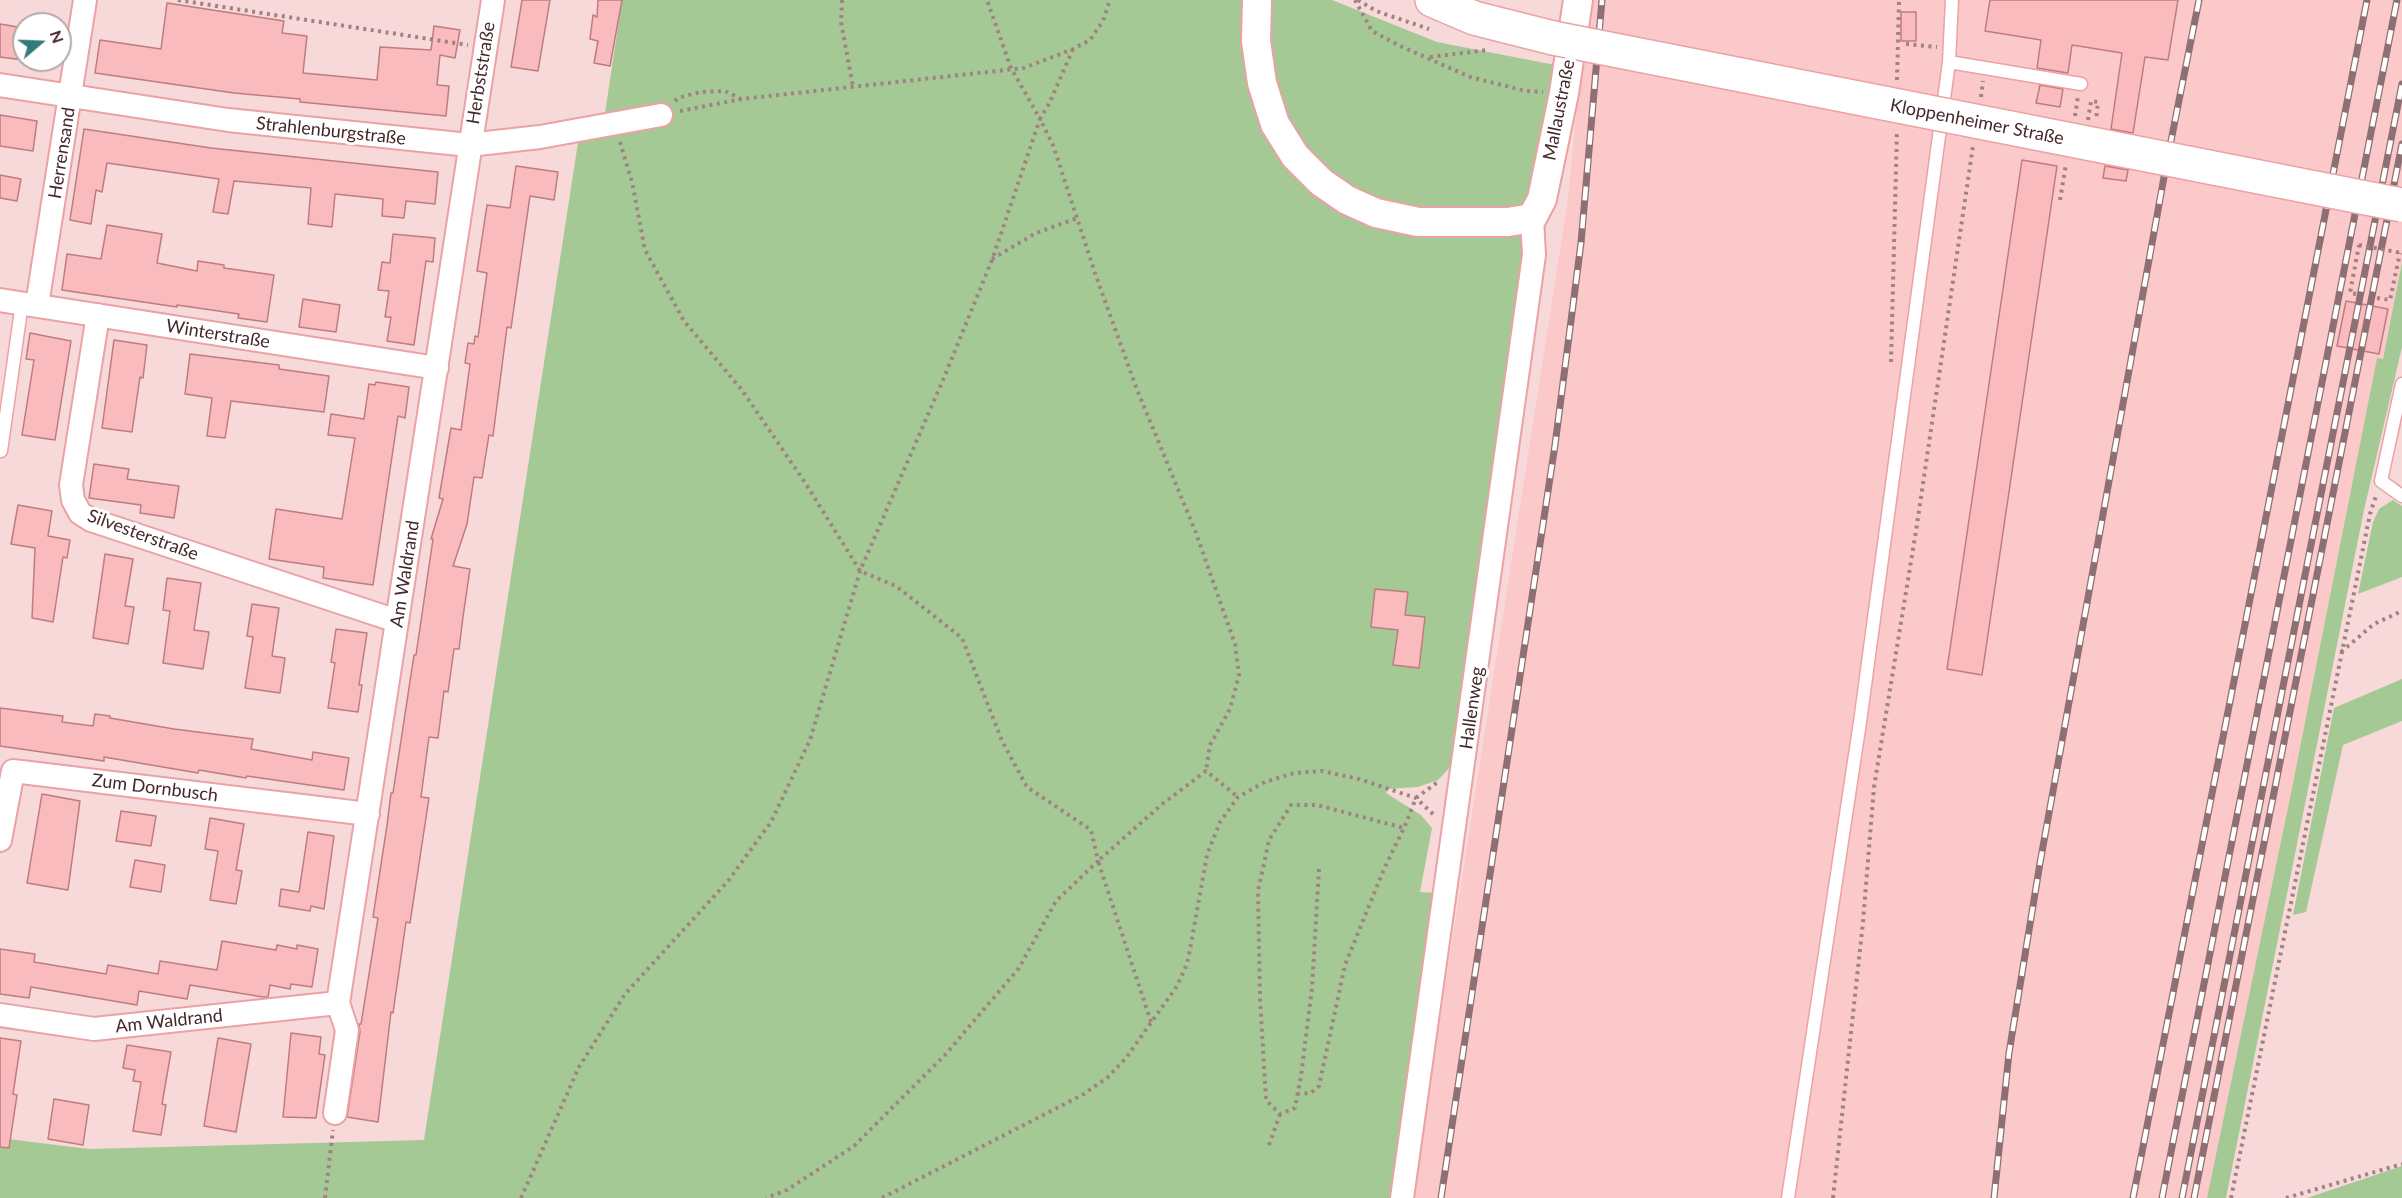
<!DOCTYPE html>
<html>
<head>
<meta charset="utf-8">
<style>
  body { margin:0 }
  #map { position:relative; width:2402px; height:1198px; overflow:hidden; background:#f8d9da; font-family:Lato,sans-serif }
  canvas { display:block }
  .north { position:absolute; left:12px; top:12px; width:60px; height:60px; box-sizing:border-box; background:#fff; border:2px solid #b4a9a9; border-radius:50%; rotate:71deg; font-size:16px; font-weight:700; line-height:24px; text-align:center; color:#442729 }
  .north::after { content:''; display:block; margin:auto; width:21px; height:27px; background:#327b7b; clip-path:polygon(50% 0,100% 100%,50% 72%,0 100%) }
</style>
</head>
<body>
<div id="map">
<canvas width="2402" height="1198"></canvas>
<div class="north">N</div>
</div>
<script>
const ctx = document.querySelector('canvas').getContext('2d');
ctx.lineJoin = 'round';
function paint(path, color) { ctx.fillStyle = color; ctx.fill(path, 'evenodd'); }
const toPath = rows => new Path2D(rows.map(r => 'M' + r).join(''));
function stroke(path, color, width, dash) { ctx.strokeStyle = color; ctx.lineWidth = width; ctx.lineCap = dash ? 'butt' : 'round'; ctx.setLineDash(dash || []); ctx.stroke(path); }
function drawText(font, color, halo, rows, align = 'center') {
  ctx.font = font + ' Lato,sans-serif'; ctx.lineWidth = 6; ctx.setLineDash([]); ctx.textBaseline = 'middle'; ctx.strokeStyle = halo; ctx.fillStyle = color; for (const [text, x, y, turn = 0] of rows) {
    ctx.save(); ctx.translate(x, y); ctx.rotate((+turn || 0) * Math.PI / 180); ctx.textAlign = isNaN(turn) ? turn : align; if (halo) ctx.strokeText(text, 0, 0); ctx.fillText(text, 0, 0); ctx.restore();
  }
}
const built = toPath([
  [1587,0,2402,0,2402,262,2383,359,2377,358,2291,793,2207,1198,1412,1198,1568,199]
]);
const green = toPath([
  [622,0,1332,0,1437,42,1555,65,1556,101,1451,766,1438,780,1418,787,1388,789,1386,793,1421,815,1432,828,1420,892,1436,893,1395,1198,0,1198,0,1138,89,1149,424,1140,579,136,602,133],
  [2402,262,2402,347,2364,510,2226,1198,2207,1198,2291,793,2377,358,2383,359],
  [2393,500,2402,506,2402,577,2358,594,2373,522,2379,509],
  [2402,679,2402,721,2343,745,2306,912,2293,915,2334,708],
  [2402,1166,2402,1198,2307,1198]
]);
const building = toPath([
  [522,0,550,0,538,71,511,67,522,0],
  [598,0,622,0,610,66,594,63,598,41,590,39,593,15,597,17,598,0],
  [1990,0,2178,0,2168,60,2145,57,2133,133,2111,129,2122,53,2072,45,2068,73,2037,68,2041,40,1985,31,1990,0],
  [167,3,284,21,282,33,307,36,303,73,377,80,380,47,431,50,434,26,460,30,455,58,440,55,437,85,449,86,446,116,300,102,300,99,234,93,95,73,100,40,161,49,167,3],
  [1901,12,1916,12,1916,41,1901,41,1901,12],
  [0,24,24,28,24,60,0,57,0,24],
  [2040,85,2063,89,2060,107,2036,103,2040,85],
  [0,115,37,121,33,151,0,146,0,115],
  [84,129,211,148,438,172,435,204,406,201,404,218,382,216,383,199,335,194,332,227,308,224,311,188,234,181,228,214,213,212,219,179,107,163,102,192,96,190,91,224,70,220,84,129],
  [2022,160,2057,166,1982,675,1947,669,2022,160],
  [516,166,558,172,554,200,530,196,511,328,507,327,493,436,489,435,482,478,474,477,467,524,453,566,470,569,463,617,459,649,454,649,448,692,444,691,438,738,429,737,421,797,429,798,410,923,406,922,393,1013,391,1012,378,1122,347,1117,360,1032,359,1024,361,1024,378,918,373,917,387,825,391,793,393,793,414,655,416,655,433,539,431,539,443,499,439,498,451,428,461,430,470,364,465,363,468,343,474,344,475,336,478,337,487,273,477,271,487,205,510,208,516,166],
  [2105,166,2128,170,2126,181,2103,178,2105,166],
  [0,175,21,179,17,201,0,198,0,175],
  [107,225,162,234,157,263,197,271,198,261,224,265,224,268,274,275,267,322,238,318,239,314,177,305,177,307,62,290,67,254,101,259,107,225],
  [393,234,435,238,433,262,426,261,414,345,387,341,391,317,385,317,389,291,378,290,382,262,390,263,393,234],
  [303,299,340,305,336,332,299,327,303,299],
  [2346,301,2388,309,2379,354,2337,346,2346,301],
  [30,333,71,341,55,440,22,435,34,360,26,359,30,333],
  [114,340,147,345,143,378,140,377,132,432,102,428,114,340],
  [190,354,279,365,279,369,329,376,324,412,231,401,225,438,207,436,212,398,185,394,190,354],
  [376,382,409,387,405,418,398,416,373,585,323,578,324,567,269,559,276,509,342,519,355,438,328,435,331,414,364,419,369,384,375,385,376,382],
  [94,464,129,469,127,479,179,486,174,518,140,513,141,505,89,498,94,464],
  [18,505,52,511,48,536,70,540,67,558,63,557,53,622,32,618,35,548,11,544,18,505],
  [105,554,133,559,125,606,134,607,128,644,93,638,105,554],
  [167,578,201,583,194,630,209,632,203,669,163,663,170,611,163,610,167,578],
  [1375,589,1408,592,1405,615,1425,617,1419,668,1393,665,1398,630,1371,627,1375,589],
  [252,604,279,608,272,656,285,658,280,693,245,688,253,637,247,636,252,604],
  [336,629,367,633,359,685,362,685,358,712,328,708,335,663,331,662,336,629],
  [0,708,63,716,62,722,93,726,95,714,110,716,110,718,174,729,253,739,251,749,312,760,313,752,349,758,344,790,247,776,246,778,199,770,198,773,104,757,104,761,0,746,0,708],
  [42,794,80,801,68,890,27,883,42,794],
  [121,811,156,816,151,846,116,841,121,811],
  [210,818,244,824,236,870,242,871,236,904,210,900,218,851,205,849,210,818],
  [308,832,334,836,324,909,311,906,310,911,279,906,281,889,299,892,308,832],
  [135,860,165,865,161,892,130,887,135,860],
  [222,941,276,950,277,945,297,949,297,945,318,949,312,987,291,984,290,989,270,985,268,997,263,997,190,985,187,999,139,991,137,1005,31,987,29,998,0,994,0,949,35,954,34,962,106,974,108,965,158,974,160,961,217,970,222,941],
  [291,1033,321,1037,319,1054,325,1055,316,1118,283,1117,291,1033],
  [0,1038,21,1041,13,1094,17,1095,9,1148,0,1147,0,1038],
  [218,1038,251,1044,236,1132,204,1126,218,1038],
  [127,1045,171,1052,162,1104,166,1105,161,1135,133,1131,141,1082,133,1081,135,1070,123,1068,127,1045],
  [54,1099,89,1105,83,1145,48,1139,54,1099]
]);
const path = toPath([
  [178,0,468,45],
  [842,0,841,22,853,87],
  [1355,0,1372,31,1398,45,1470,77,1526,91,1543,92],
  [1358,0,1376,11,1429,29],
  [1906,44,1937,47],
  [1073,49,1049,104,1040,119,1053,145,1096,276,1136,387,1196,533,1235,644,1239,675,1230,709,1210,745,1206,771],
  [1430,57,1488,50],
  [1897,80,1899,0],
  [1981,97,1983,81],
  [675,101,678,98,700,92,725,91,741,99],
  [680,111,742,99,1024,68,1073,49,1090,40,1103,21,1110,0],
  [2075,116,2078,96],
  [2088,120,2091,101,2098,102,2096,120],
  [620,142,632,182,645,250,684,321,742,390,806,484,860,571,896,586,962,638,1002,741,1027,787,1091,830,1098,861,1056,901,1019,968,945,1055,854,1146,787,1190,766,1198],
  [2060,200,2066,164],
  [992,259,1036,233,1078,218],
  [2356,294,2350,293,2359,245],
  [2377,298,2390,300,2400,253],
  [1891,362,1897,130],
  [2341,652,2374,624,2402,611],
  [1319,869,1312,988,1301,1076,1295,1108,1280,1114,1266,1100,1260,998,1258,891,1269,840,1291,805,1317,805,1404,828,1416,798,1439,781],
  [1151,1022,1098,861,1161,805,1206,771,1238,797],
  [1297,1094,1311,1093,1319,1086,1345,965,1384,869,1404,828],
  [1269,1145,1280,1114],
  [325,1198,333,1130],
  [521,1198,579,1067,625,994,728,881,771,822,810,740,860,571,943,380,992,260,1040,119,1011,68,987,0],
  [882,1198,1084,1094,1108,1077,1126,1058,1177,986,1187,964,1191,944,1207,855,1220,822,1238,797,1265,782,1294,773,1322,771,1359,779,1416,798,1435,816],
  [1833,1198,1863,922,1874,787,1916,531,1973,146],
  [2231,1198,2370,514,2376,496],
  [2286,1198,2402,1164]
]);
const service = toPath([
  [1949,62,2081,84],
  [2402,384,2381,481,2402,496],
  [1,451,22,303],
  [1788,1198,1860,722,1949,62,1952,0]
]);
const minor = toPath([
  [0,85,228,120,469,145,540,137,661,115],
  [0,300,437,368],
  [37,305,85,0],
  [98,315,71,485,73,500,80,513,91,520,397,621],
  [0,840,13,771,368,814],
  [0,1015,94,1029,338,1003,493,0],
  [335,1113,347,1030,338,1003],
  [1402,1198,1534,255,1532,218]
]);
const tertiary = toPath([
  [1257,0,1256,41,1262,83,1275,124,1295,156,1321,182,1347,200,1376,213,1418,222,1508,222,1532,218,1542,199,1564,93,1578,0]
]);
const secondary = toPath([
  [1432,0,1474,18,1553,38]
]);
const rail = toPath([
  [1441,1198,1555,445,1581,243,1602,0],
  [1994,1198,2009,1053,2040,863,2166,166,2199,0],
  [2133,1198,2367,0],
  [2162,1198,2397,0],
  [2182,1198,2402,84],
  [2194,1198,2402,144]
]);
const pathBridge = toPath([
  [2359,245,2402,253]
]);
const secondaryBridge = toPath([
  [1553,38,2402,205]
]);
const streetNames = [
  ["Herbststraße",481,73,-81],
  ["Mallaustraße",1559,110,-79],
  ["Kloppenheimer Straße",1977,122,11],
  ["Strahlenburgstraße",331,131,6],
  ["Herrensand",62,153,-81],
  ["Winterstraße",218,334,9],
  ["Silvesterstraße",143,535,20],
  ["Am Waldrand",405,574,-81],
  ["Hallenweg",1472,708,-82],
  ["Zum Dornbusch",155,788,7],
  ["Am Waldrand",169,1021,-6]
];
paint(built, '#fcc9cb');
paint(green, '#a5c994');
paint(building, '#f9bbbd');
stroke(building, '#c07b7f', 1.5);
stroke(service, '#eaa2a5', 15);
stroke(minor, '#eaa2a5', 26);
stroke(tertiary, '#eaa2a5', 32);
stroke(secondary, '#eaa2a5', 36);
stroke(path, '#a08284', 4, [3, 4.5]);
stroke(service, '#fff', 12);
stroke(minor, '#fff', 22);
stroke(tertiary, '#fff', 28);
stroke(secondary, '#fff', 33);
stroke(rail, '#8e7072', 7);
stroke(rail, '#fff', 4.5, [14]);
stroke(secondaryBridge, '#eaa2a5', 36, []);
stroke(pathBridge, '#a08284', 4, [3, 4.5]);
stroke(secondaryBridge, '#fff', 33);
drawText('18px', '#442729', '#fff', streetNames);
</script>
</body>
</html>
